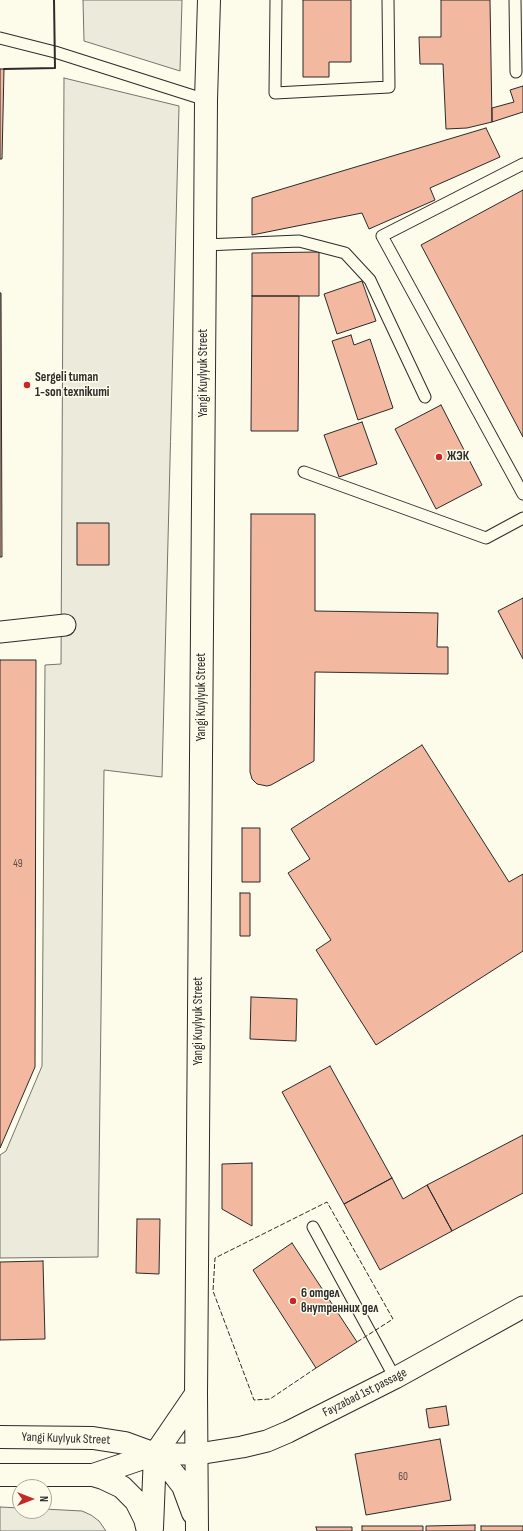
<!DOCTYPE html>
<meta charset="utf-8">
<style>
body{margin:0}
#map{position:relative;width:523px;height:1531px;overflow:hidden;background:#fdfbea;font-family:"Sofia Sans Condensed",sans-serif}
canvas{display:block}
.north{position:absolute;left:12px;top:1479px;width:40px;height:40px;box-sizing:border-box;background:#fdfbea;border:1px solid #a9a89e;border-radius:50%;rotate:90deg;font-size:11px;font-weight:700;line-height:16px;text-align:center;color:#2b2b2b}
.north::after{content:'';display:block;margin:auto;width:14px;height:18px;background:#c62828;clip-path:polygon(50% 0,100% 100%,50% 72%,0 100%)}
</style>
<div id="map">
<canvas width="523" height="1531"></canvas>
<div class="north">N</div>
</div>
<script>
const ctx = document.querySelector('canvas').getContext('2d');
ctx.lineJoin = 'round';
function fillPath(path, color) {
  ctx.fillStyle = color;
  ctx.fill(path, 'evenodd');
}
function toPath(rows) {
  const path = new Path2D();
  for (const r of rows) {
    path.moveTo(r[0], r[1]);
    for (let i = 2; i < r.length; i += 2) path.lineTo(r[i], r[i + 1]);
  }
  return path;
}
function strokePath(path, color, width, dash) {
  ctx.strokeStyle = color;
  ctx.lineWidth = width;
  ctx.lineCap = dash ? 'butt' : 'round';
  ctx.setLineDash(dash || []);
  ctx.stroke(path);
}
function label(font, color, halo, rows, align = 'center') {
  ctx.font = font + ' "Sofia Sans Condensed",sans-serif';
  ctx.lineWidth = 3;
  ctx.setLineDash([]);
  ctx.textBaseline = 'middle';
  ctx.strokeStyle = halo;
  ctx.fillStyle = color;
  for (const [text, x, y, turn = 0] of rows) {
    ctx.save();
    ctx.translate(x, y);
    ctx.rotate((+turn || 0) * Math.PI / 180);
    ctx.textAlign = isNaN(turn) ? turn : align;
    if (halo) ctx.strokeText(text, 0, 0);
    ctx.fillText(text, 0, 0);
    ctx.restore();
  }
}
const green = toPath([
 [83,0,182,0,180,71,84,41,83,0],
 [64,78,179,106,162,777,104,770,98,1257,0,1258,0,1155,6,1151,42,1066,45,665,61,664,64,78],
 [0,1507,20,1508,20,1511,44,1511,44,1509,82,1511,91,1515,99,1521,106,1531,0,1531,0,1507]
]);
const building = toPath([
 [303,0,351,0,351,62,329,62,329,77,303,77,303,0],
 [441,0,490,0,492,122,467,128,446,129,443,64,420,64,419,37,441,37,441,0],
 [0,69,4,69,2,159,0,159,0,69],
 [523,86,523,112,492,122,492,108,514,102,510,90,523,86],
 [486,128,500,157,430,188,435,200,369,229,362,213,252,235,252,198,486,128],
 [523,190,523,437,421,245,523,190],
 [319,252,319,296,252,296,252,253,319,252],
 [362,281,376,321,337,334,324,294,362,281],
 [0,293,1,293,2,557,0,557,0,293],
 [252,296,299,296,298,431,251,431,252,296],
 [351,335,354,345,370,339,393,408,358,420,332,341,351,335],
 [441,405,482,485,436,509,395,429,441,405],
 [362,422,377,464,339,477,324,435,362,422],
 [251,514,315,514,315,611,438,613,437,647,448,647,448,674,315,672,314,761,271,785,267,786,257,784,252,779,250,772,251,514],
 [77,523,109,523,109,565,77,565,77,523],
 [523,598,523,659,498,611,523,598],
 [0,660,36,660,35,1067,0,1148,0,660],
 [422,745,509,882,523,874,523,951,376,1045,316,950,331,940,288,873,310,859,291,829,422,745],
 [242,828,260,828,260,882,242,882,242,828],
 [240,893,250,893,250,936,240,936,240,893],
 [251,997,297,999,296,1041,250,1039,251,997],
 [330,1066,392,1178,344,1204,282,1092,330,1066],
 [523,1135,523,1193,452,1231,427,1185,523,1135],
 [252,1163,252,1226,222,1209,222,1164,252,1163],
 [392,1178,403,1199,427,1185,452,1231,380,1270,344,1204,392,1178],
 [137,1219,160,1219,159,1274,136,1273,137,1219],
 [292,1243,357,1342,316,1368,253,1270,292,1243],
 [43,1261,45,1339,0,1340,0,1262,43,1261],
 [446,1406,449,1425,429,1428,426,1409,446,1406],
 [440,1439,451,1500,366,1515,355,1454,440,1439],
 [475,1525,475,1531,426,1531,426,1526,475,1525],
 [362,1526,423,1526,423,1531,362,1531,362,1526],
 [481,1526,523,1526,523,1531,481,1531,481,1526],
 [316,1527,352,1527,352,1531,317,1531,316,1527]
]);
const lane = toPath([
 [276,0,275,93,389,87,388,0],
 [515,0,516,72],
 [0,38,55,52,206,100],
 [523,164,382,236,523,494],
 [205,245,299,241,345,253,370,280,425,397],
 [304,472,486,538,523,518],
 [313,1227,395,1378]
]);
const street = toPath([
 [0,632,65,625],
 [155,1454,198,1454,242,1447,267,1441,288,1432,395,1378,523,1307]
]);
const secondary = toPath([
 [0,1437,93,1438,125,1443,155,1454,170,1469,183,1486,193,1513],
 [0,1475,93,1475,103,1478,122,1487,136,1501,145,1519,148,1531],
 [93,1475,155,1454],
 [152,1528,155,1454,196,1394],
 [197,1531,196,1394,205,245,206,100,209,0]
]);
const fence = toPath([
 [316,1368,270,1399,254,1400,213,1291,215,1258,327,1202,393,1319,357,1342]
]);
const wall = toPath([
 [4,69,55,68,54,0]
]);
const markers = [
 [27,385,4,"#c62828"],
 [439,457,4,"#c62828"],
 [293,1301,4,"#c62828"]
];
const numberNames = [
 ["49",18,864],
 ["60",403,1477]
];
const streetNames = [
 ["Yangi Kuylyuk Street",204,373,-90],
 ["Yangi Kuylyuk Street",202,697,-90],
 ["Yangi Kuylyuk Street",199,1021,-90],
 ["Fayzabad 1st passage",365,1393,-27],
 ["Yangi Kuylyuk Street",66,1439,2]
];
const poiNames = [
 ["Sergeli tuman",35,378],
 ["1-son texnikumi",35,393],
 ["ЖЭК",447,457],
 ["6 отдел",301,1294],
 ["внутренних дел",301,1309]
];
fillPath(green, '#ecebdb');
strokePath(green, '#74746e', 1);
fillPath(building, '#f2b8a0');
strokePath(building, '#2b2b2b', 1);
strokePath(lane, '#2b2b2b', 13);
strokePath(street, '#2b2b2b', 23);
strokePath(secondary, '#2b2b2b', 24);
strokePath(lane, '#fdfbea', 11);
strokePath(street, '#fdfbea', 21);
strokePath(secondary, '#fdfbea', 22);
strokePath(fence, '#2b2b2b', 1, [5, 2]);
strokePath(wall, '#2b2b2b', 2);
for (const [x, y, r, color] of markers) {
  const dot = new Path2D();
  dot.arc(x, y, r, 0, 2 * Math.PI);
  ctx.fillStyle = color;
  ctx.fill(dot);
  strokePath(dot, '#fdfbea', 1.5);
}
label('11px', '#5d4e48', null, numberNames);
label('13px', '#2b2b2b', '#fdfbea', streetNames);
label('bold 13px', '#2b2b2b', '#fdfbea', poiNames, 'left');
</script>
